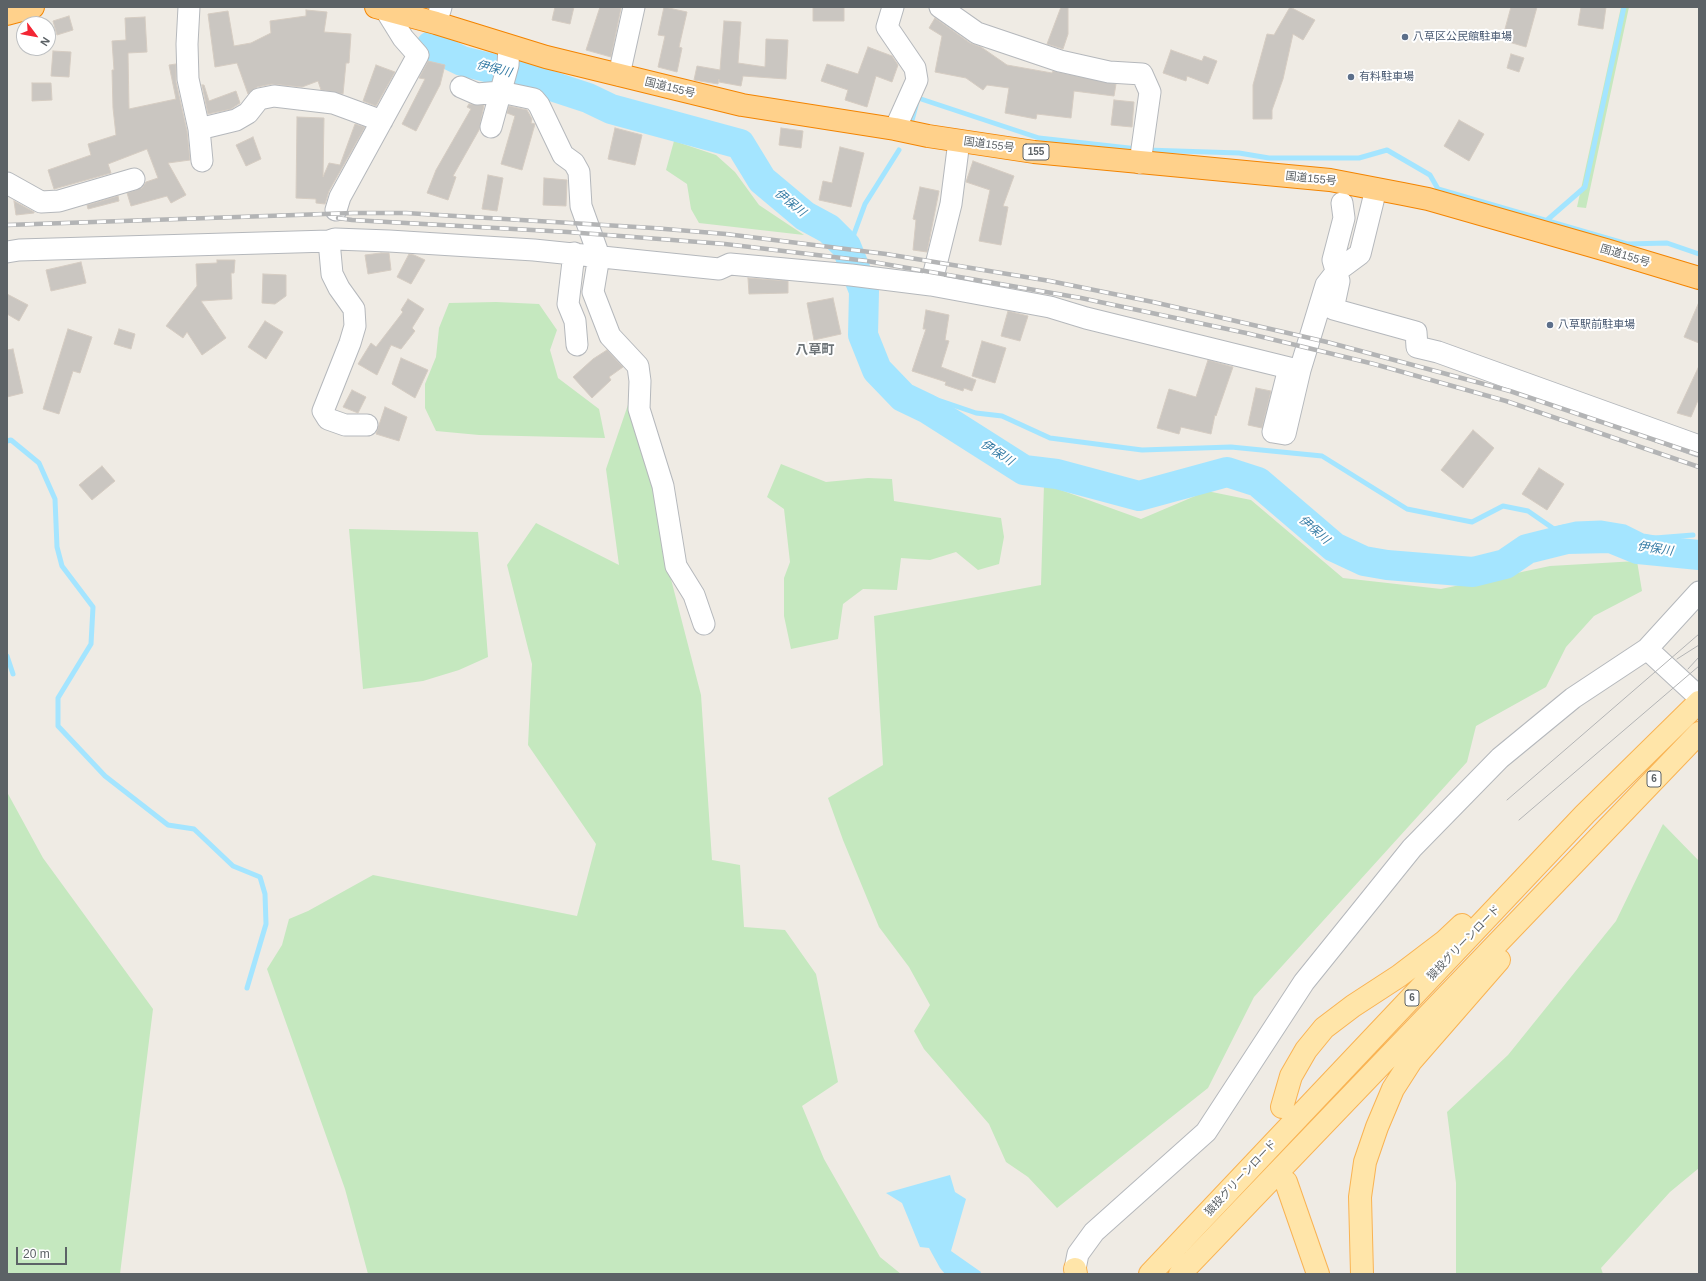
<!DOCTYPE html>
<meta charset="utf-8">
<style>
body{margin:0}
#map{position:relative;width:1706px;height:1281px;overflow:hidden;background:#efebe4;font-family:Arial,sans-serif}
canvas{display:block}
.frame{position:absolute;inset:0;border:8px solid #5c6266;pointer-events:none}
.north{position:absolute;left:16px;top:16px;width:40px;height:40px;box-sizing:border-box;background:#fff;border:1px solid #bec0c2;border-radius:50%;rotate:122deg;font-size:11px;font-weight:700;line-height:16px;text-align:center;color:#5c6266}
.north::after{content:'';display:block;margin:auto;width:14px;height:18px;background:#f32634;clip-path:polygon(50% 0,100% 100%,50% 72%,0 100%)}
.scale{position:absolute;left:16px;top:1247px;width:51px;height:18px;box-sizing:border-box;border:2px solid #5c6266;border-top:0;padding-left:5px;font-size:12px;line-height:14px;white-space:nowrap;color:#5c6266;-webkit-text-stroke:3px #fff;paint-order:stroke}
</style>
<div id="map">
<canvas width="1706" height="1281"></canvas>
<div class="frame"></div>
<div class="north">N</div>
<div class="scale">20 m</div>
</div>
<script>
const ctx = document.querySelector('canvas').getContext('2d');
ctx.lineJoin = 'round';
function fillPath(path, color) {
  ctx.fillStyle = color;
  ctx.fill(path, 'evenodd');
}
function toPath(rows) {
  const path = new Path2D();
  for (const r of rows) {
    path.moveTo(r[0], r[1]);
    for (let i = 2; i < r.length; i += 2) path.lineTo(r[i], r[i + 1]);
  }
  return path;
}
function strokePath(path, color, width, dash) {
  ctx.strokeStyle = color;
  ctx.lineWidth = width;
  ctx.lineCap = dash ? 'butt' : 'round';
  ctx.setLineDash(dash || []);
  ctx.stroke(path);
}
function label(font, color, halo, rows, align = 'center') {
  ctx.font = font + ' Arial,"Noto Sans JP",sans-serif';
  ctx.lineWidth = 4;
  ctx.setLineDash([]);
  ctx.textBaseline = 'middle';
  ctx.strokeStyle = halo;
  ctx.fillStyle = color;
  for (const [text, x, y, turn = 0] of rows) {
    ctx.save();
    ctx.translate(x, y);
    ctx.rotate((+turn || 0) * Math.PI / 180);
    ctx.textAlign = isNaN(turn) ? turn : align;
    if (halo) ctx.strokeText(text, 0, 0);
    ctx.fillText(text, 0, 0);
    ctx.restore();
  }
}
const green = toPath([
 [1621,7,1629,7,1586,208,1577,207],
 [674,141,716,155,735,172,759,205,804,235,699,223,691,209,687,184,666,170],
 [496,302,539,304,557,330,550,350,558,378,599,409,605,438,479,435,436,431,425,408,425,384,436,357,439,328,449,303],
 [631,396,659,503,665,556,701,695,712,860,740,865,744,927,785,930,816,974,838,1082,802,1106,824,1159,880,1257,901,1274,368,1274,345,1189,267,969,282,945,289,919,308,911,373,875,577,916,596,844,528,745,532,664,507,565,536,523,619,565,606,469],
 [781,464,826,482,868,478,892,479,894,501,1001,518,1004,537,999,564,978,570,956,552,930,560,901,558,897,590,863,589,843,604,838,639,791,649,784,616,784,578,790,562,784,509,767,497],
 [1044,484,1141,519,1207,491,1251,500,1343,578,1441,589,1550,566,1637,561,1642,591,1594,616,1566,647,1546,687,1476,726,1467,762,1254,997,1208,1088,1057,1208,986,1274,1057,1208,1028,1177,1006,1162,989,1124,924,1049,914,1031,930,1005,909,967,879,927,843,840,828,798,883,765,874,616,1041,585],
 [349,529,478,532,488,657,459,670,423,681,363,689],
 [7,792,43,858,153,1009,120,1274,7,1274],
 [1663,824,1699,861,1699,1168,1670,1192,1601,1268,1603,1274,1456,1274,1456,1183,1447,1112,1508,1055,1616,921]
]);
const water = toPath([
 [950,1175,955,1192,966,1199,951,1251,981,1272,980,1274,945,1274,940,1268,929,1248,920,1247,902,1203,886,1193]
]);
const stream = toPath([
 [911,124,918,98,1039,138,1138,149],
 [1146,150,1239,153,1269,158,1359,158,1387,150,1430,175,1438,189,1627,244,1667,243,1699,254],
 [1546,221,1585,187,1624,7],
 [846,246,854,234,865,204,899,150],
 [932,398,976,413,1002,416,1050,438,1142,450,1231,447,1322,456,1407,509,1472,522,1503,506,1528,511,1554,529,1576,524,1601,523,1625,527,1643,536,1655,538,1693,535],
 [7,441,11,440,39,463,55,499,57,547,62,566,93,607,91,644,58,698,58,726,105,776,168,825,194,829,233,866,260,877,265,894,266,924,247,988],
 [7,656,13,674]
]);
const river = toPath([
 [431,46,462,61,518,75,588,98,611,109,740,144,762,180,805,216,829,229,846,246,864,291,863,335,877,370,903,397,928,409,1024,470,1057,474,1139,496,1227,472,1258,482,1334,547,1364,561,1387,565,1473,572,1505,564,1527,549,1567,539,1611,538,1638,549,1699,555]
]);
const building = toPath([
 [555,7,574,7,570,24,552,20,555,7],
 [600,7,621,8,611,57,586,50,600,7],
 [664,7,687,12,679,47,682,48,677,72,658,67,665,36,658,35,664,7],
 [813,7,844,7,844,21,813,21,813,7],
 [1061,7,1068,7,1068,34,1063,49,1047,44,1061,7],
 [1290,7,1315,20,1303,40,1293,34,1283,79,1272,110,1272,119,1253,119,1253,85,1267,34,1274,35,1290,7],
 [1511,7,1537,7,1526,47,1502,40,1511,7],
 [1581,7,1606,7,1603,29,1578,25,1581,7],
 [306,10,327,12,324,32,351,34,349,63,346,63,343,94,321,90,318,81,302,87,272,84,257,87,248,94,237,63,215,67,208,14,228,11,234,46,251,43,271,33,270,21,306,16,306,10],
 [69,16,73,30,57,35,53,21,69,16],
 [145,17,147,52,128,53,129,109,176,99,169,65,176,64,176,82,187,131,190,160,168,163,186,195,171,203,167,196,131,206,127,193,142,188,146,182,158,178,147,149,108,164,111,173,54,189,48,170,91,155,88,144,116,135,113,108,112,70,114,70,112,41,126,40,125,18,145,17],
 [935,18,970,43,981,47,1007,65,1052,73,1053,71,1116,84,1114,96,1074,91,1071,118,1037,114,1036,119,1005,113,1009,88,987,85,983,90,966,78,935,72,942,36,929,28,935,18],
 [724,21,741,22,738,63,765,67,766,39,788,40,786,79,743,76,741,86,719,82,719,79,718,84,694,80,697,66,720,70,724,21],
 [868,47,892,56,898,65,892,82,876,76,867,107,845,100,848,90,821,81,827,64,858,74,868,47],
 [1171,50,1202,61,1204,56,1217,61,1208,84,1187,76,1186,81,1163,73,1171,50],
 [53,51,71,52,69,77,51,76,53,51],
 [1511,54,1524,58,1519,72,1507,68,1511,54],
 [428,61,445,65,440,85,416,131,402,124,425,79,419,78,428,61],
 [376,65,395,72,376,106,363,101,376,65],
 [32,83,51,83,52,100,32,101,32,83],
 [202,85,204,85,209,101,236,91,240,103,231,109,208,114,202,85],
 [1114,100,1134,102,1132,127,1111,125,1114,100],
 [469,104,484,105,479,130,453,176,456,177,448,200,427,193,436,170,471,109,467,107,469,104],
 [509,106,527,110,532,119,531,123,535,124,522,170,501,164,515,116,507,113,509,106],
 [297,117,324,118,323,177,329,163,340,165,355,124,365,127,329,191,325,204,316,203,316,199,296,198,297,117],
 [1459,120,1484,134,1469,161,1444,146,1459,120],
 [615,128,642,135,635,165,608,159,615,128],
 [781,128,803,131,801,148,779,145,781,128],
 [253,137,261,159,246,166,236,145,253,137],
 [840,147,864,153,851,207,819,200,823,181,832,183,840,147],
 [973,161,1014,176,1003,206,1008,207,1001,245,979,241,990,190,966,182,973,161],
 [488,175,503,178,497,211,482,209,488,175],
 [544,178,567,180,566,206,543,205,544,178],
 [920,187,939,191,927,252,913,250,916,220,913,219,920,187],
 [118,196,119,201,88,209,87,205,118,196],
 [14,201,34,212,34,213,16,215,14,201],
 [381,253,389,253,391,270,368,274,365,255,381,253],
 [409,254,414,255,425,260,411,284,397,277,409,254],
 [217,260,235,260,234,273,231,273,232,299,201,301,226,338,202,355,187,332,183,338,166,326,197,286,196,264,217,263,217,260],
 [81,262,86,283,51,291,46,270,81,262],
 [263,274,286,275,286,296,275,304,262,303,263,274],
 [748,278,788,281,788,293,749,294,748,278],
 [7,294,28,305,19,321,7,314,7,294],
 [833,298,841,334,814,340,807,303,833,298],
 [408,299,424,309,412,328,415,331,401,349,391,345,377,375,358,364,371,343,376,347,403,312,401,310,408,299],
 [1699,302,1699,343,1684,337,1699,302],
 [926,310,949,315,945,340,949,341,941,367,976,380,972,391,964,388,963,391,945,385,946,382,912,371,926,329,923,329,926,310],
 [1008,311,1028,316,1020,341,1001,336,1008,311],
 [265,321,283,332,266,359,248,347,265,321],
 [68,329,92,337,80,373,73,371,59,414,43,409,68,329],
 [119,329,135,334,131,349,114,344,119,329],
 [982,341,1006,348,995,383,972,376,982,341],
 [13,349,23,393,7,397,7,350,13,349],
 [607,350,623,367,609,377,611,380,592,398,573,377,593,359,607,350],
 [401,358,428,370,415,398,392,384,401,358],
 [1208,360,1233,367,1216,416,1215,415,1211,434,1181,427,1179,434,1157,428,1169,389,1196,397,1208,360],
 [1699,366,1699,398,1691,417,1677,413,1699,366],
 [1256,388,1271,391,1262,428,1248,425,1256,388],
 [352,390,366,397,358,413,343,407,352,390],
 [385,407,407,417,399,441,376,434,385,407],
 [1473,430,1494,448,1463,488,1441,470,1473,430],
 [102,466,115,481,92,500,79,485,102,466],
 [1539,468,1564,484,1547,510,1522,494,1539,468]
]);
const minor = toPath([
 [189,7,187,44,188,79,199,129,202,161],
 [893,7,887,27,915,68,917,80,895,129],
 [940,7,977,33,1060,61,1109,72,1142,74,1150,92,1140,163],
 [436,23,441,7],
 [619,75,634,7],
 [461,87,477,94,501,92,534,99,539,105,563,155,574,163,579,172,581,206,599,256,593,292,610,336,638,366,640,381,639,409,663,486,676,566,694,595,704,624],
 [491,127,508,65,509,46],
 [199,129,236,120,248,113,259,99,274,96,333,103,382,121],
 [7,183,41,202,59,201,134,179],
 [1342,203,1344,218,1333,260,1339,281,1333,309,1416,332,1417,347,1438,352,1699,446],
 [336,210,340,197,418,55,403,38,385,9],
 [329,241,332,274,339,288,354,309,355,326,350,343,323,411,328,419,345,425,367,425],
 [7,252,19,250,329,241,335,239,389,241,534,250,719,269,730,264,851,275,931,285,1050,307,1086,318,1289,368,1273,432,1285,434,1300,370,1326,285,1337,271,1360,254,1376,189],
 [574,253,568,304,575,321,577,345],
 [931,285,951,204,959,141],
 [1647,649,1699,697],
 [1075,1269,1078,1254,1094,1232,1206,1132,1304,982,1412,848,1500,758,1573,698,1647,649,1699,592]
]);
const major = toPath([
 [1282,1107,1291,1076,1306,1050,1324,1028,1353,1006,1399,976,1445,941,1462,925],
 [1286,1182,1318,1274],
 [1075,1269,1076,1274],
 [1150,1274,1585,814,1699,702],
 [1180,1274,1699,733],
 [1362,1274,1360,1197,1365,1162,1377,1127,1393,1089,1411,1061,1499,960]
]);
const highway = toPath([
 [376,7,436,23,546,57,742,105,895,129,928,136,1034,152,1330,180,1403,194,1428,199,1606,250,1699,278],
 [7,14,33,7]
]);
const tram = toPath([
 [1677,659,1699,645],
 [1688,669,1699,657],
 [1507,800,1699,634],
 [1519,820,1699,666]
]);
const rail = toPath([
 [338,218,352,220,568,232,725,244,867,261,1081,298,1246,333,1374,364,1506,401,1699,467],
 [7,225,353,213,406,213,653,228,726,234,886,254,1050,281,1153,302,1327,342,1510,391,1699,455]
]);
const markers = [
 [1405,37,4,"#5c6f8a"],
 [1351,77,4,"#5c6f8a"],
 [1550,325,4,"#5c6f8a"]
];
const shields = [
 [1036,152,26],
 [1654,779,14],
 [1412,998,14]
];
const shieldNames = [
 ["155",1036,152],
 ["6",1654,779],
 ["6",1412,998]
];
const serviceNames = [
 ["八草区公民館駐車場",1413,37],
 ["有料駐車場",1359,77],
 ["八草駅前駐車場",1558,325]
];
const streetNames = [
 ["国道155号",670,88,14],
 ["国道155号",989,145,8],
 ["国道155号",1311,179,6],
 ["国道155号",1625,256,17],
 ["猿投グリーンロード",1464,943,-46],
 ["猿投グリーンロード",1241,1178,-47]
];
const waterNames = [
 ["伊保川",494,69,14],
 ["伊保川",790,203,39],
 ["伊保川",997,453,33],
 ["伊保川",1314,530,41],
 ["伊保川",1655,549,8]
];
const quarterNames = [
 ["八草町",815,350]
];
fillPath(green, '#c5e8bf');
fillPath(water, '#a4e5ff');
strokePath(stream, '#a4e5ff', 5);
strokePath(river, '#a4e5ff', 30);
fillPath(building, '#cac6c1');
strokePath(building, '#d5ccc2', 1);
strokePath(minor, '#b5b8bc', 23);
strokePath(major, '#f9b353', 24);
strokePath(highway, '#f38400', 24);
strokePath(minor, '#fff', 21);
strokePath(major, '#ffe5a9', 22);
strokePath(highway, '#ffd18b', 22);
strokePath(tram, '#b3b4b5', 1);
strokePath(rail, '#b3b4b5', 4.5);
strokePath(rail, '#fff', 3, [9]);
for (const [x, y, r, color] of markers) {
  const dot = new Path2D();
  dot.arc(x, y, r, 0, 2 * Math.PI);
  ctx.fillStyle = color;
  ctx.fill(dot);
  strokePath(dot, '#fff', 1.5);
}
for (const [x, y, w] of shields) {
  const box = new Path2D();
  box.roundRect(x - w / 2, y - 8, w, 16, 3);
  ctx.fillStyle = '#fff';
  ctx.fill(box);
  strokePath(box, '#5c6266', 1);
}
label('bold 10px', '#5c6266', null, shieldNames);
label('11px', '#4e5e75', '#fff', serviceNames, 'left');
label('11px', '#5c6266', '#fff', streetNames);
label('italic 12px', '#367ca5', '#fff', waterNames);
label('bold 13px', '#6d7478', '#fff', quarterNames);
</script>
